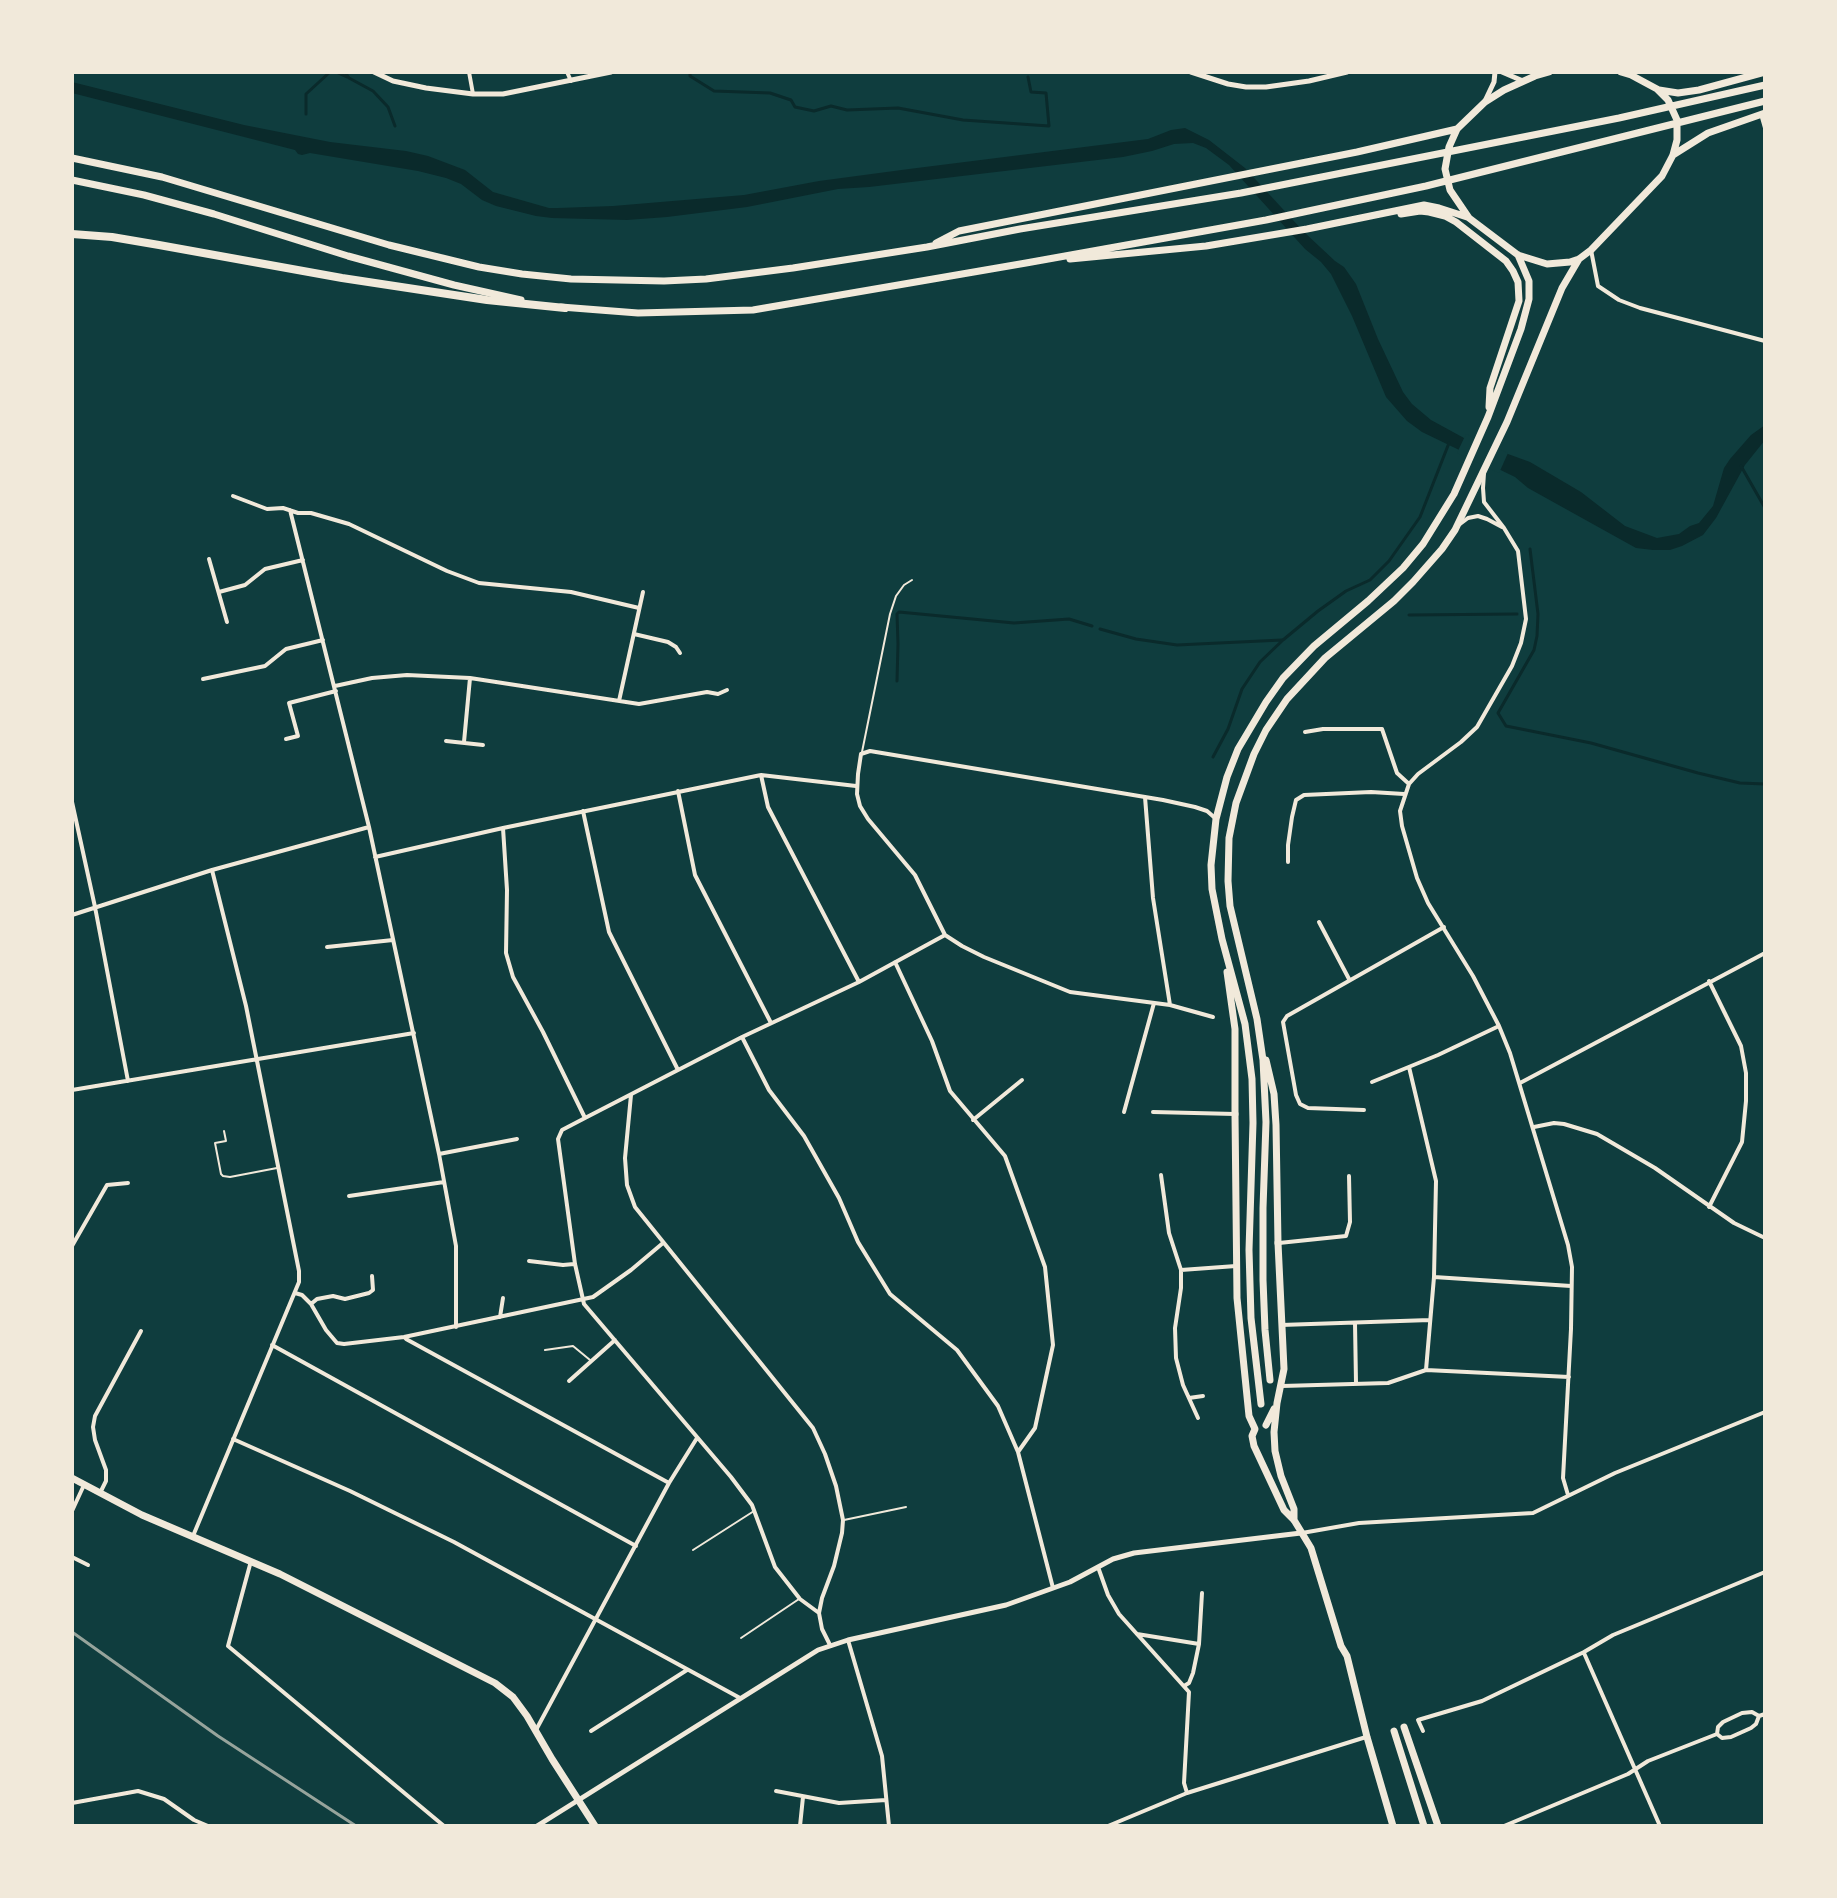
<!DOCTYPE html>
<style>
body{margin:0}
#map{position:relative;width:1837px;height:1898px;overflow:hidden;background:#0f3d3e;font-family:"Fira Sans",sans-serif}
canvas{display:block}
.frame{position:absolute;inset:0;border:74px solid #f1e9da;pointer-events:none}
</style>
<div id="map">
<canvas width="1837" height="1898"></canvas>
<div class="frame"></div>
</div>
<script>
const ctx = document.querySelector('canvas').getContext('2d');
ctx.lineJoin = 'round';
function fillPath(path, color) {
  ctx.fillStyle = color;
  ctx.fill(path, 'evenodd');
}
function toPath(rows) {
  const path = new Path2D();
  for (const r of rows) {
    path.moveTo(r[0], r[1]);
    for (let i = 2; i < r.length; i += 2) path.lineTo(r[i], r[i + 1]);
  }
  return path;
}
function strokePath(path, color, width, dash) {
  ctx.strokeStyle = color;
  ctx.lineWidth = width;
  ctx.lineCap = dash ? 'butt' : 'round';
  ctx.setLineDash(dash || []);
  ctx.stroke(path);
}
const water = toPath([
 [72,82,244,125,330,142,406,151,428,156,465,170,493,192,549,208,558,208,613,206,744,195,819,181,909,169,1148,139,1171,130,1185,128,1209,140,1245,168,1304,232,1335,261,1344,267,1356,284,1378,339,1403,392,1412,404,1431,420,1464,438,1530,462,1581,492,1625,526,1657,538,1679,534,1690,526,1699,523,1713,506,1724,468,1730,459,1751,435,1765,425,1765,440,1745,465,1716,518,1703,535,1682,546,1670,550,1653,550,1636,548,1528,488,1515,477,1422,432,1407,421,1386,397,1352,316,1331,274,1321,262,1305,249,1229,165,1206,148,1193,143,1174,144,1152,151,1123,157,869,187,838,189,747,207,667,217,627,220,552,218,536,216,496,206,482,200,461,184,446,178,418,171,310,153,302,155,298,154,295,150,72,93]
]);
const pier = toPath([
 [1466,434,1508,453,1499,473,1457,453]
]);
const stream = toPath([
 [336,72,347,77],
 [345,72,349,78,373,91,388,107,395,126],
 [690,72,690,76,714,91,770,93,791,100,795,107,814,111,831,106,847,110,898,108,963,120,1049,126,1046,93,1031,92,1028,77],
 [306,114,306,94,330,72],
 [1741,466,1765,508],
 [1530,549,1538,614,1537,636,1534,650,1498,713,1506,726,1591,743,1698,773,1740,783,1765,784],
 [1409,615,1517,614],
 [1100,629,1136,639,1177,645,1282,640],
 [897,681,898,644,897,614,899,612,1014,623,1069,619,1092,626],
 [1213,757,1228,729,1242,689,1260,662,1283,640,1318,611,1346,591,1370,580,1389,561,1420,517,1449,443]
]);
const service = toPath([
 [1717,72,1718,72],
 [862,752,890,614,896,596,904,585,912,580],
 [224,1131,226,1141,215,1143,221,1174,223,1176,230,1177,277,1168],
 [545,1350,573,1346,590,1360],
 [844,1520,906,1507],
 [693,1550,754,1511],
 [741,1638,799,1599]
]);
const minor = toPath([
 [469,72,473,94],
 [567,72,571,81],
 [1761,114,1765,128],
 [1591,250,1598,286,1619,300,1640,308,1765,341],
 [1484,473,1483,488,1484,502,1504,528,1518,551,1526,619,1521,643,1512,666,1477,727,1461,742,1418,774,1409,784,1400,811,1402,826,1417,878,1428,903,1473,976,1499,1026,1510,1053,1568,1245,1572,1267,1571,1329,1563,1478,1568,1495],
 [233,496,267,509,283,508,298,513,311,513,349,524,447,571,479,583,571,592,639,608],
 [290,510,369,827,439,1154,456,1246,456,1327],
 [1460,524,1468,518,1478,516,1487,519,1502,527],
 [209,559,227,622],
 [219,592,245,585,265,569,303,560],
 [634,634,668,642,676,647,680,653],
 [203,679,265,666,286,649,323,640],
 [335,686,372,678,407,675,470,678,639,704,707,692,718,694,727,690],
 [619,701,643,592],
 [1305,732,1323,729,1382,729,1397,773,1409,784],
 [286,739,298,736,289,703,336,691],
 [446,741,483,745],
 [464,742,470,678],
 [761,775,768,807,859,982],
 [678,791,695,875,771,1023],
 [1145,797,1153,898,1170,1005],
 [72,802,95,907,128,1081],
 [583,811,609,932,678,1070],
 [503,828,507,890,506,953,513,977,543,1032,585,1118],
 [375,857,503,828,761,775,856,786],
 [1288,862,1288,845,1292,817,1296,800,1304,795,1371,792,1404,794],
 [72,915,212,870,369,827],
 [1319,922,1349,979],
 [327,947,393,940],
 [895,962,932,1041,950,1091,1005,1156,1045,1267,1053,1345,1035,1428,1018,1452],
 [1213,1017,1170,1005,1070,992,984,957,962,946,945,935,915,875,868,819,860,806,857,794,858,774,861,754,870,751,1163,800,1195,807,1207,811,1215,818],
 [742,1037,769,1090,804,1136,839,1198,858,1242,890,1294,957,1350,998,1406,1018,1452,1053,1588],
 [1409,1067,1436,1181,1434,1277,1426,1370],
 [1372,1082,1438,1055,1499,1026],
 [1520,1083,1765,953],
 [72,1090,414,1033],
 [631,1095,625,1158,627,1185,635,1207,813,1428,825,1454,836,1486,843,1520,842,1533,834,1566,822,1598,819,1613,822,1629,830,1645],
 [1364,1110,1308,1108,1300,1104,1296,1095,1283,1022,1287,1016,1444,927],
 [1124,1112,1154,1003],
 [1153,1112,1235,1114],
 [973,1120,1022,1080],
 [1534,1127,1554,1123,1564,1124,1597,1134,1655,1168,1734,1223,1765,1238],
 [439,1154,517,1139],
 [1161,1175,1169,1233,1181,1270,1181,1288,1175,1328,1176,1358,1183,1385,1198,1418],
 [349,1196,444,1182],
 [1709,1207,1742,1142,1746,1101,1746,1073,1741,1046,1709,981],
 [1279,1243,1346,1236,1350,1222,1349,1176],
 [72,1246,107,1185,128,1183],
 [529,1261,563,1265,574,1264],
 [1181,1270,1236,1266],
 [1434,1277,1571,1286],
 [295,1293,302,1295,311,1304,326,1330,337,1343,344,1344,404,1337,593,1297,631,1270,663,1243],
 [311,1304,317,1299,333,1296,345,1299,369,1293,373,1290,372,1276],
 [500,1317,503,1298],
 [1355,1323,1356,1383],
 [1281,1325,1430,1320],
 [406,1339,669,1483],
 [272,1345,636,1546],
 [569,1381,615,1340],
 [1282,1386,1388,1383,1426,1370,1569,1377],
 [1189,1398,1203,1396],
 [233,1439,350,1491,454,1542,740,1698],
 [100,1493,106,1481,106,1470,95,1440,93,1427,95,1416,141,1331],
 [72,1511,84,1485],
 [1302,1533,1359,1523,1533,1513,1615,1473,1765,1412],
 [193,1536,299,1282,299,1271,246,1006,212,870],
 [72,1557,88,1565],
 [251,1561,228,1646,444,1826],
 [1098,1567,1108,1595,1119,1614,1189,1692,1184,1783,1187,1793],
 [819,1613,800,1599,775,1567,752,1505,731,1477,584,1304,575,1264,558,1139,562,1130,585,1118,742,1037,859,982,945,935],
 [1137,1634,1199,1644,1193,1673,1189,1683,1184,1686],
 [848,1640,882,1756,889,1826],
 [1199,1644,1202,1593],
 [1584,1653,1660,1826],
 [536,1730,669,1483,697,1438],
 [591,1731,687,1670],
 [1423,1731,1418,1720,1482,1701,1584,1652,1613,1635,1765,1572],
 [1717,1734,1718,1727,1723,1722,1742,1713,1752,1712,1759,1716],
 [776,1791,839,1803,886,1800],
 [72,1803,138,1791,164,1799,194,1820,208,1826],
 [800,1826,803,1797],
 [1108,1826,1187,1793,1366,1737],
 [1504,1826,1628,1774,1648,1761,1717,1734,1722,1738,1731,1737,1751,1728,1756,1724,1759,1716,1765,1714]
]);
const tertiary = toPath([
 [374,72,393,81,426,88,473,94,503,94,611,72],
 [1191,72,1228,84,1246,87,1266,87,1309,81,1347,72],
 [1502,72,1523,81],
 [1485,101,1494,82,1495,72],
 [537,1826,818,1650,848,1640,1006,1605,1070,1582,1113,1559,1134,1553,1301,1533]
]);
const primary = toPath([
 [1235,1114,1237,1298,1249,1416,1255,1429,1252,1436,1254,1446,1284,1510,1294,1520,1311,1548,1341,1646,1347,1656,1367,1737,1393,1826],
 [1278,1243,1284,1369,1277,1403,1274,1432,1275,1451,1281,1476,1294,1509,1294,1520],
 [1266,1425,1274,1409],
 [72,1478,142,1515,280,1574,495,1683,513,1697,527,1716,552,1759,595,1826]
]);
const trunk = toPath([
 [1549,72,1535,76,1504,90,1485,102,1457,129,1449,147,1445,169,1450,190,1469,218,1518,255,1547,264,1570,262,1579,259,1591,250,1662,176,1673,155,1677,140,1677,120,1668,100,1657,89,1631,75,1621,72],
 [1659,90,1678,93,1699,90,1765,72],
 [1673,155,1708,133,1765,113],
 [72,158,162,177,389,245,479,267,522,274,571,279,664,281,706,279,793,268,927,247,1020,229,1241,193,1619,118,1765,85],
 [72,180,144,195,214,214,348,256,454,285,521,300],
 [1401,214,1420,211,1429,212,1445,216,1456,222,1506,261,1513,271,1518,282,1519,301,1490,388,1489,407],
 [936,243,959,231,1357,152,1457,129],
 [1070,259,1206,246,1307,229,1424,205,1439,208,1467,217],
 [561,307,638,313,753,310,1026,263,1266,220,1426,186,1765,101],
 [1227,972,1235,1029,1235,1114],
 [1266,1060,1274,1094,1276,1125,1278,1243],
 [1270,1380,1265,1330,1263,1280,1263,1208,1266,1122,1263,1060,1257,1019,1230,906,1228,881,1229,838,1236,803,1254,754,1266,730,1287,699,1325,658,1394,601,1413,582,1442,549,1455,530,1507,422,1562,288,1579,259],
 [1261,1404,1251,1318,1249,1250,1253,1123,1252,1079,1245,1024,1222,939,1212,889,1211,865,1216,819,1227,777,1238,749,1266,702,1283,678,1314,646,1368,601,1403,568,1423,544,1454,494,1488,417,1521,329,1529,299,1529,281,1518,255],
 [1404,1727,1438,1826],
 [1394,1731,1424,1826]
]);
const motorway = toPath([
 [72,234,112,237,159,245,342,278,487,300,565,308]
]);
const rail = toPath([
 [72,1632,218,1736,356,1826]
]);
fillPath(water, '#0a2a2b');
fillPath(pier, '#0f3d3e');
strokePath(stream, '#0a2a2b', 3);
strokePath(service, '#f1e9da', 2);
strokePath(minor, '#f1e9da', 4);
strokePath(tertiary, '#f1e9da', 5);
strokePath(primary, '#f1e9da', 7);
strokePath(trunk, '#f1e9da', 7);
strokePath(motorway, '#f1e9da', 8);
strokePath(rail, '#97a49c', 3);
</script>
